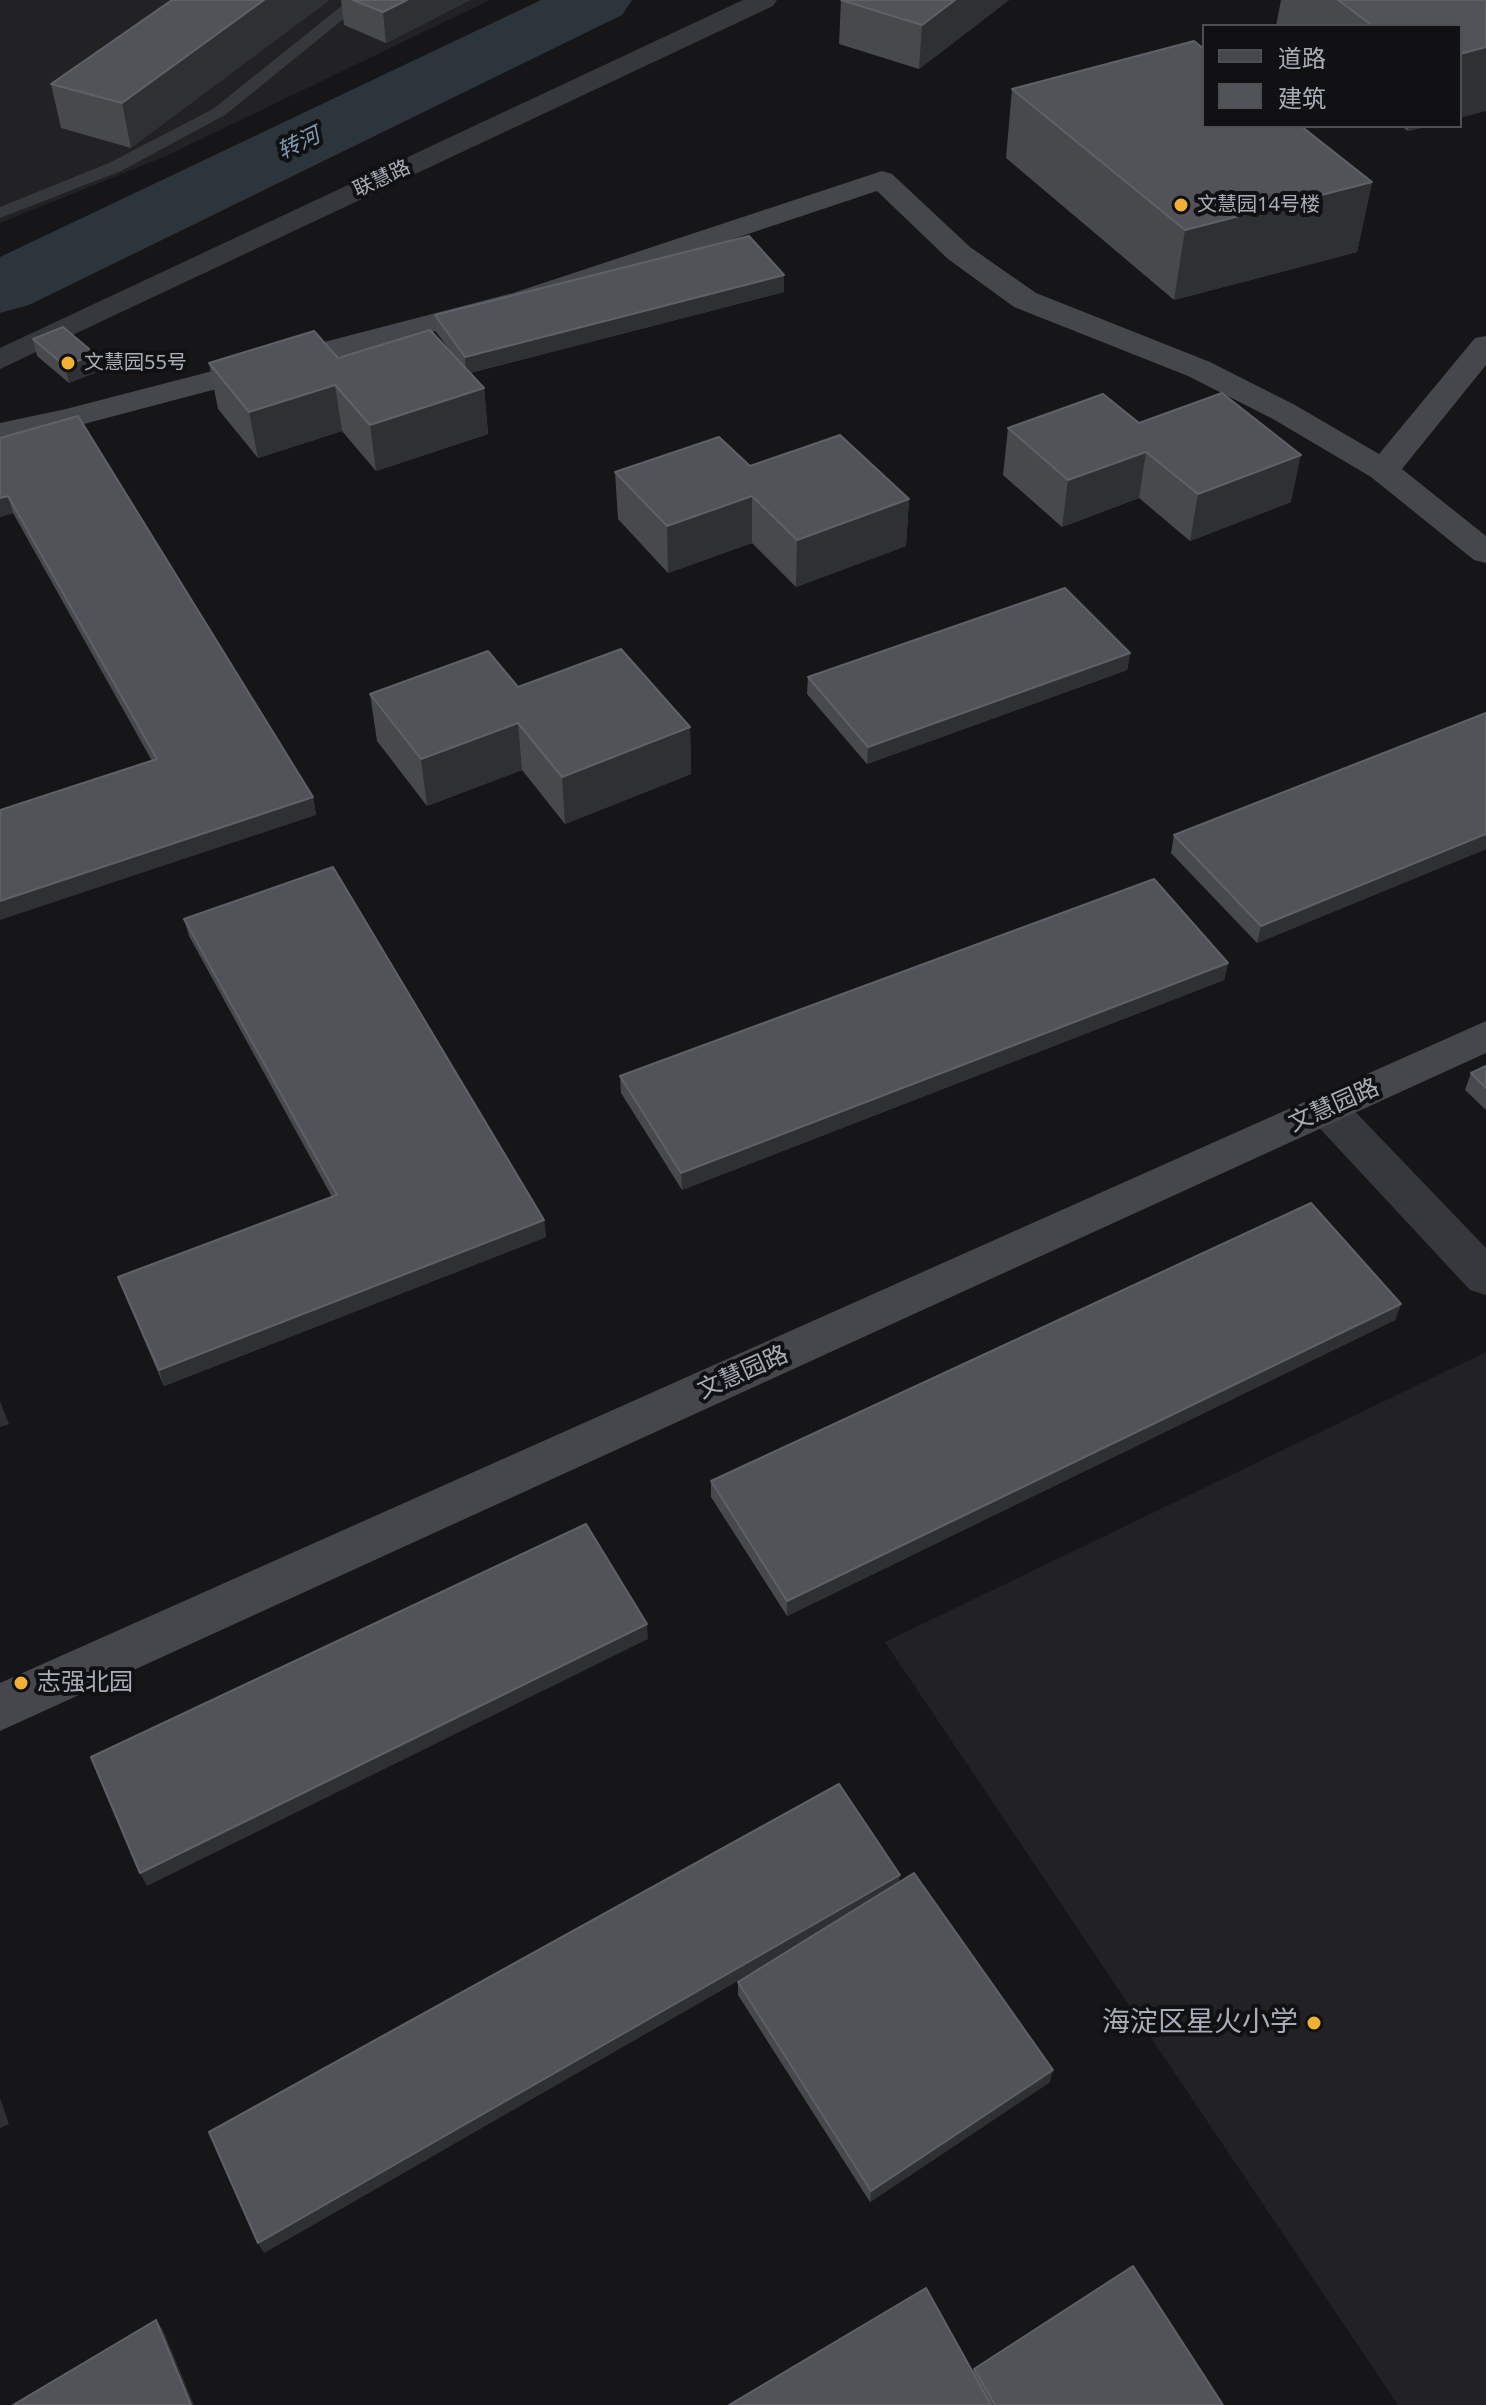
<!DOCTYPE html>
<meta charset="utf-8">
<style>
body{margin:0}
#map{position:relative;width:1486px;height:2405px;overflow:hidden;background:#161618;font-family:"Noto Sans","Noto Sans SC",sans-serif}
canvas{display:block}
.legend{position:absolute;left:1202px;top:24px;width:260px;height:104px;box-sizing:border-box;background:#111113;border:2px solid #4d4f55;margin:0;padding:10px 14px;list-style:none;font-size:24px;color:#a8adb8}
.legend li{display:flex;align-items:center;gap:16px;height:40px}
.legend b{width:40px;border:2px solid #4d4f55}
</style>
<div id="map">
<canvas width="1486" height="2405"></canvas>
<ul class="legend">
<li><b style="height:10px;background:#45474d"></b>道路</li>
<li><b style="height:22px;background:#525359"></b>建筑</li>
</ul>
</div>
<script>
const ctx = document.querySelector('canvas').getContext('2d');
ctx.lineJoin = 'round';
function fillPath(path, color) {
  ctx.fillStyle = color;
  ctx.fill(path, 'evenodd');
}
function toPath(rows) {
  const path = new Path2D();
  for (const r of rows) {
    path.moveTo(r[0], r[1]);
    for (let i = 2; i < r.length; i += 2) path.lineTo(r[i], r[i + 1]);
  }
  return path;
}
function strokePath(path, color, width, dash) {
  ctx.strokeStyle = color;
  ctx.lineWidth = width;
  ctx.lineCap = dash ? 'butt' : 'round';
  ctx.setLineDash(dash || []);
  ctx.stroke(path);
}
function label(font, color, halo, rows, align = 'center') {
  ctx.font = font + ' "Noto Sans","Noto Sans SC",sans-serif';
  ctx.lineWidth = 8;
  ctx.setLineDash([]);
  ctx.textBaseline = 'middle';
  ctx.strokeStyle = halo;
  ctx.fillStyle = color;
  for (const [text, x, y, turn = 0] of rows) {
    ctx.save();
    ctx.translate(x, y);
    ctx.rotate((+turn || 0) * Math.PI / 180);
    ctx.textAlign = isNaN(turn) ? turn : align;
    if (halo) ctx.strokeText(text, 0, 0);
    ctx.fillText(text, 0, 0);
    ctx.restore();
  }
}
const built = toPath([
 [0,0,490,0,166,156,0,223],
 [1486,1352,1486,2405,1398,2405,885,1642]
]);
const river = toPath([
 [541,0,632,0,622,15,29,305,0,313,0,257,541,0]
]);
const lane = toPath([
 [349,0,367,0,225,115,121,171,0,218,0,207,109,163,213,109,349,0]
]);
const street = toPath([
 [743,0,777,0,773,6,0,369,0,348,743,0],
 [1327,1093,1342,1098,1486,1248,1486,1295,1470,1290,1312,1120,1306,1109,1312,1098,1327,1093]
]);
const secondary = toPath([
 [882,171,892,174,970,247,1036,293,1210,362,1295,405,1379,454,1475,338,1486,336,1486,365,1402,469,1486,536,1486,563,1474,560,1371,477,1273,419,1188,376,1014,307,948,259,877,191,535,305,80,425,0,443,0,423,66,409,513,293,882,171],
 [1486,1021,1486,1053,0,1731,0,1683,1486,1021]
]);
const wall = toPath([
 [172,0,131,148,61,128,51,84],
 [341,0,470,0,386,43,344,25],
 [841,0,1009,0,919,69,839,44],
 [1281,0,1486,0,1460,26,1276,26],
 [1012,89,1372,182,1357,252,1174,300,1006,158],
 [1401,126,1429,126,1408,131],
 [784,292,470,373,484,388,488,434,376,471,342,431,258,458,218,409,209,363,452,353,436,332,435,315],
 [33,339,95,354,99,371,69,383,37,356],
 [1139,423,1291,502,1190,541,1139,498,1062,527,1003,475,1008,428],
 [0,438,313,797,316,815,152,761,13,513,0,517],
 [750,466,909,499,906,546,796,587,752,543,668,573,618,519,615,472],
 [1130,653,1127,670,867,764,807,694,808,677],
 [518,687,690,727,691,774,565,824,522,770,427,806,377,741,370,694],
 [1486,713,1486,849,1257,943,1171,853,1174,835],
 [184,919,544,1220,546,1237,164,1386,124,1293,118,1277,332,1197,189,936],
 [1228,963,1224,980,682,1190,621,1093,620,1076],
 [1486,1066,1486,1110,1465,1090,1471,1073],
 [1401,1304,1395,1320,787,1616,711,1497,711,1481],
 [899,1882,1050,2082,870,2202,738,1995,738,1982,773,1960,264,2253],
 [974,2369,1223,2405,729,2405,973,2373]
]);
const shadedWall = toPath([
 [264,0,330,0,131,148,122,103],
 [407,0,470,0,386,43,383,12],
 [955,0,1009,0,919,69,922,25],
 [1486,47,1486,111,1460,118,1460,54],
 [1409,126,1429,126,1408,131],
 [1372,182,1357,252,1174,300,1185,230],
 [784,275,784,292,466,374,465,357],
 [95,354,99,371,69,383,65,366],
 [335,385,342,431,258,458,249,412],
 [484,388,488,434,376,471,370,425],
 [1146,452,1139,498,1062,527,1068,480],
 [1301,455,1291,502,1190,541,1198,494],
 [8,496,13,513,0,517,0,498],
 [752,496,752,543,668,573,667,526],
 [909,499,906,546,796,587,797,540],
 [1130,653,1127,670,867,764,868,747],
 [518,723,522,770,427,806,421,759],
 [690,727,691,774,565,824,562,777],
 [313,797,316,815,0,920,0,901],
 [1486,834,1486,849,1257,943,1261,926],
 [1228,963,1224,980,682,1190,681,1173],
 [544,1220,546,1237,164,1386,159,1370],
 [1401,1304,1395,1320,787,1616,787,1601],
 [0,1401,9,1424,0,1427],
 [647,1624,648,1639,147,1886,140,1873],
 [900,1875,898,1889,264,2253,258,2243],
 [1053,2070,1050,2082,870,2202,871,2191],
 [0,2098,9,2124,0,2128],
 [156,2320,163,2330,194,2405,191,2405]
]);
const building = toPath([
 [172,0,264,0,122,103,51,84,172,0],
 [353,0,407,0,383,12,353,0],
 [841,0,955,0,922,25,841,0],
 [1338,0,1486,0,1486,47,1460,54,1460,26,1373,26,1338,0],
 [1194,41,1204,49,1204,126,1301,126,1372,182,1185,230,1012,89,1194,41],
 [749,236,784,275,465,357,435,315,749,236],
 [63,327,95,354,65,366,33,339,63,327],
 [430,330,484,388,370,425,335,385,249,412,209,363,314,331,338,358,430,330],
 [1222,393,1301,455,1198,494,1146,452,1068,480,1008,428,1103,394,1139,423,1222,393],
 [78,416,313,797,0,901,0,810,157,759,8,496,0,498,0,438,78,416],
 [840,435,909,499,797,540,752,496,667,526,615,472,719,437,750,466,840,435],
 [1065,588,1130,653,868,747,808,677,1065,588],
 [621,649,690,727,562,777,518,723,421,759,370,694,488,651,518,687,621,649],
 [1486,713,1486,834,1261,926,1174,835,1486,713],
 [333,867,544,1220,159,1370,118,1277,337,1195,184,919,333,867],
 [1154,879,1228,963,681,1173,620,1076,1154,879],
 [1486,1066,1486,1088,1471,1073,1486,1066],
 [1311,1203,1401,1304,787,1601,711,1481,1311,1203],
 [586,1524,647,1624,140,1873,91,1757,586,1524],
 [839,1784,900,1875,258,2243,209,2132,839,1784],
 [914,1873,1053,2070,871,2191,738,1982,914,1873],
 [1133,2266,1223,2405,995,2405,974,2369,1133,2266],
 [926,2288,991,2405,729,2405,926,2288],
 [156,2320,191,2405,13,2405,156,2320]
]);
const markers = [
 [1181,205,8,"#f2b134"],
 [68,363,8,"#f2b134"],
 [21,1683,8,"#f2b134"],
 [1314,2023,8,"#f2b134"]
];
const farStreetnames = [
 ["联慧路",382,179,-25]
];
const farPoinames = [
 ["文慧园14号楼",1197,205],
 ["文慧园55号",84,363]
];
const farWaternames = [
 ["转河",299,144,-26]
];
const streetNames = [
 ["文慧园路",1334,1106,-24],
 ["文慧园路",743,1373,-24]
];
const poiNames = [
 ["志强北园",37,1683]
];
const nearPoinames = [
 ["海淀区星火小学",1298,2023]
];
fillPath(built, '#222225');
fillPath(river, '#2c353c');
fillPath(lane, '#37383d');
fillPath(street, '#37383d');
fillPath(secondary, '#45474d');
fillPath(wall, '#47494d');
fillPath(shadedWall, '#2f3033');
fillPath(building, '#525359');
strokePath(building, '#5f6168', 2);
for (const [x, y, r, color] of markers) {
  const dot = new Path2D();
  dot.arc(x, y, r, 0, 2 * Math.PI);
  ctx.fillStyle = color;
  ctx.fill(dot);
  strokePath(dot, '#111113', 3);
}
label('20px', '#a8adb8', '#111113', farStreetnames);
label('20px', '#a8adb8', '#111113', farPoinames, 'left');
label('italic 22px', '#7f9bb3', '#111113', farWaternames);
label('24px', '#a8adb8', '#111113', streetNames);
label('24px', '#a8adb8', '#111113', poiNames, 'left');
label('28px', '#a8adb8', '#111113', nearPoinames, 'right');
</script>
